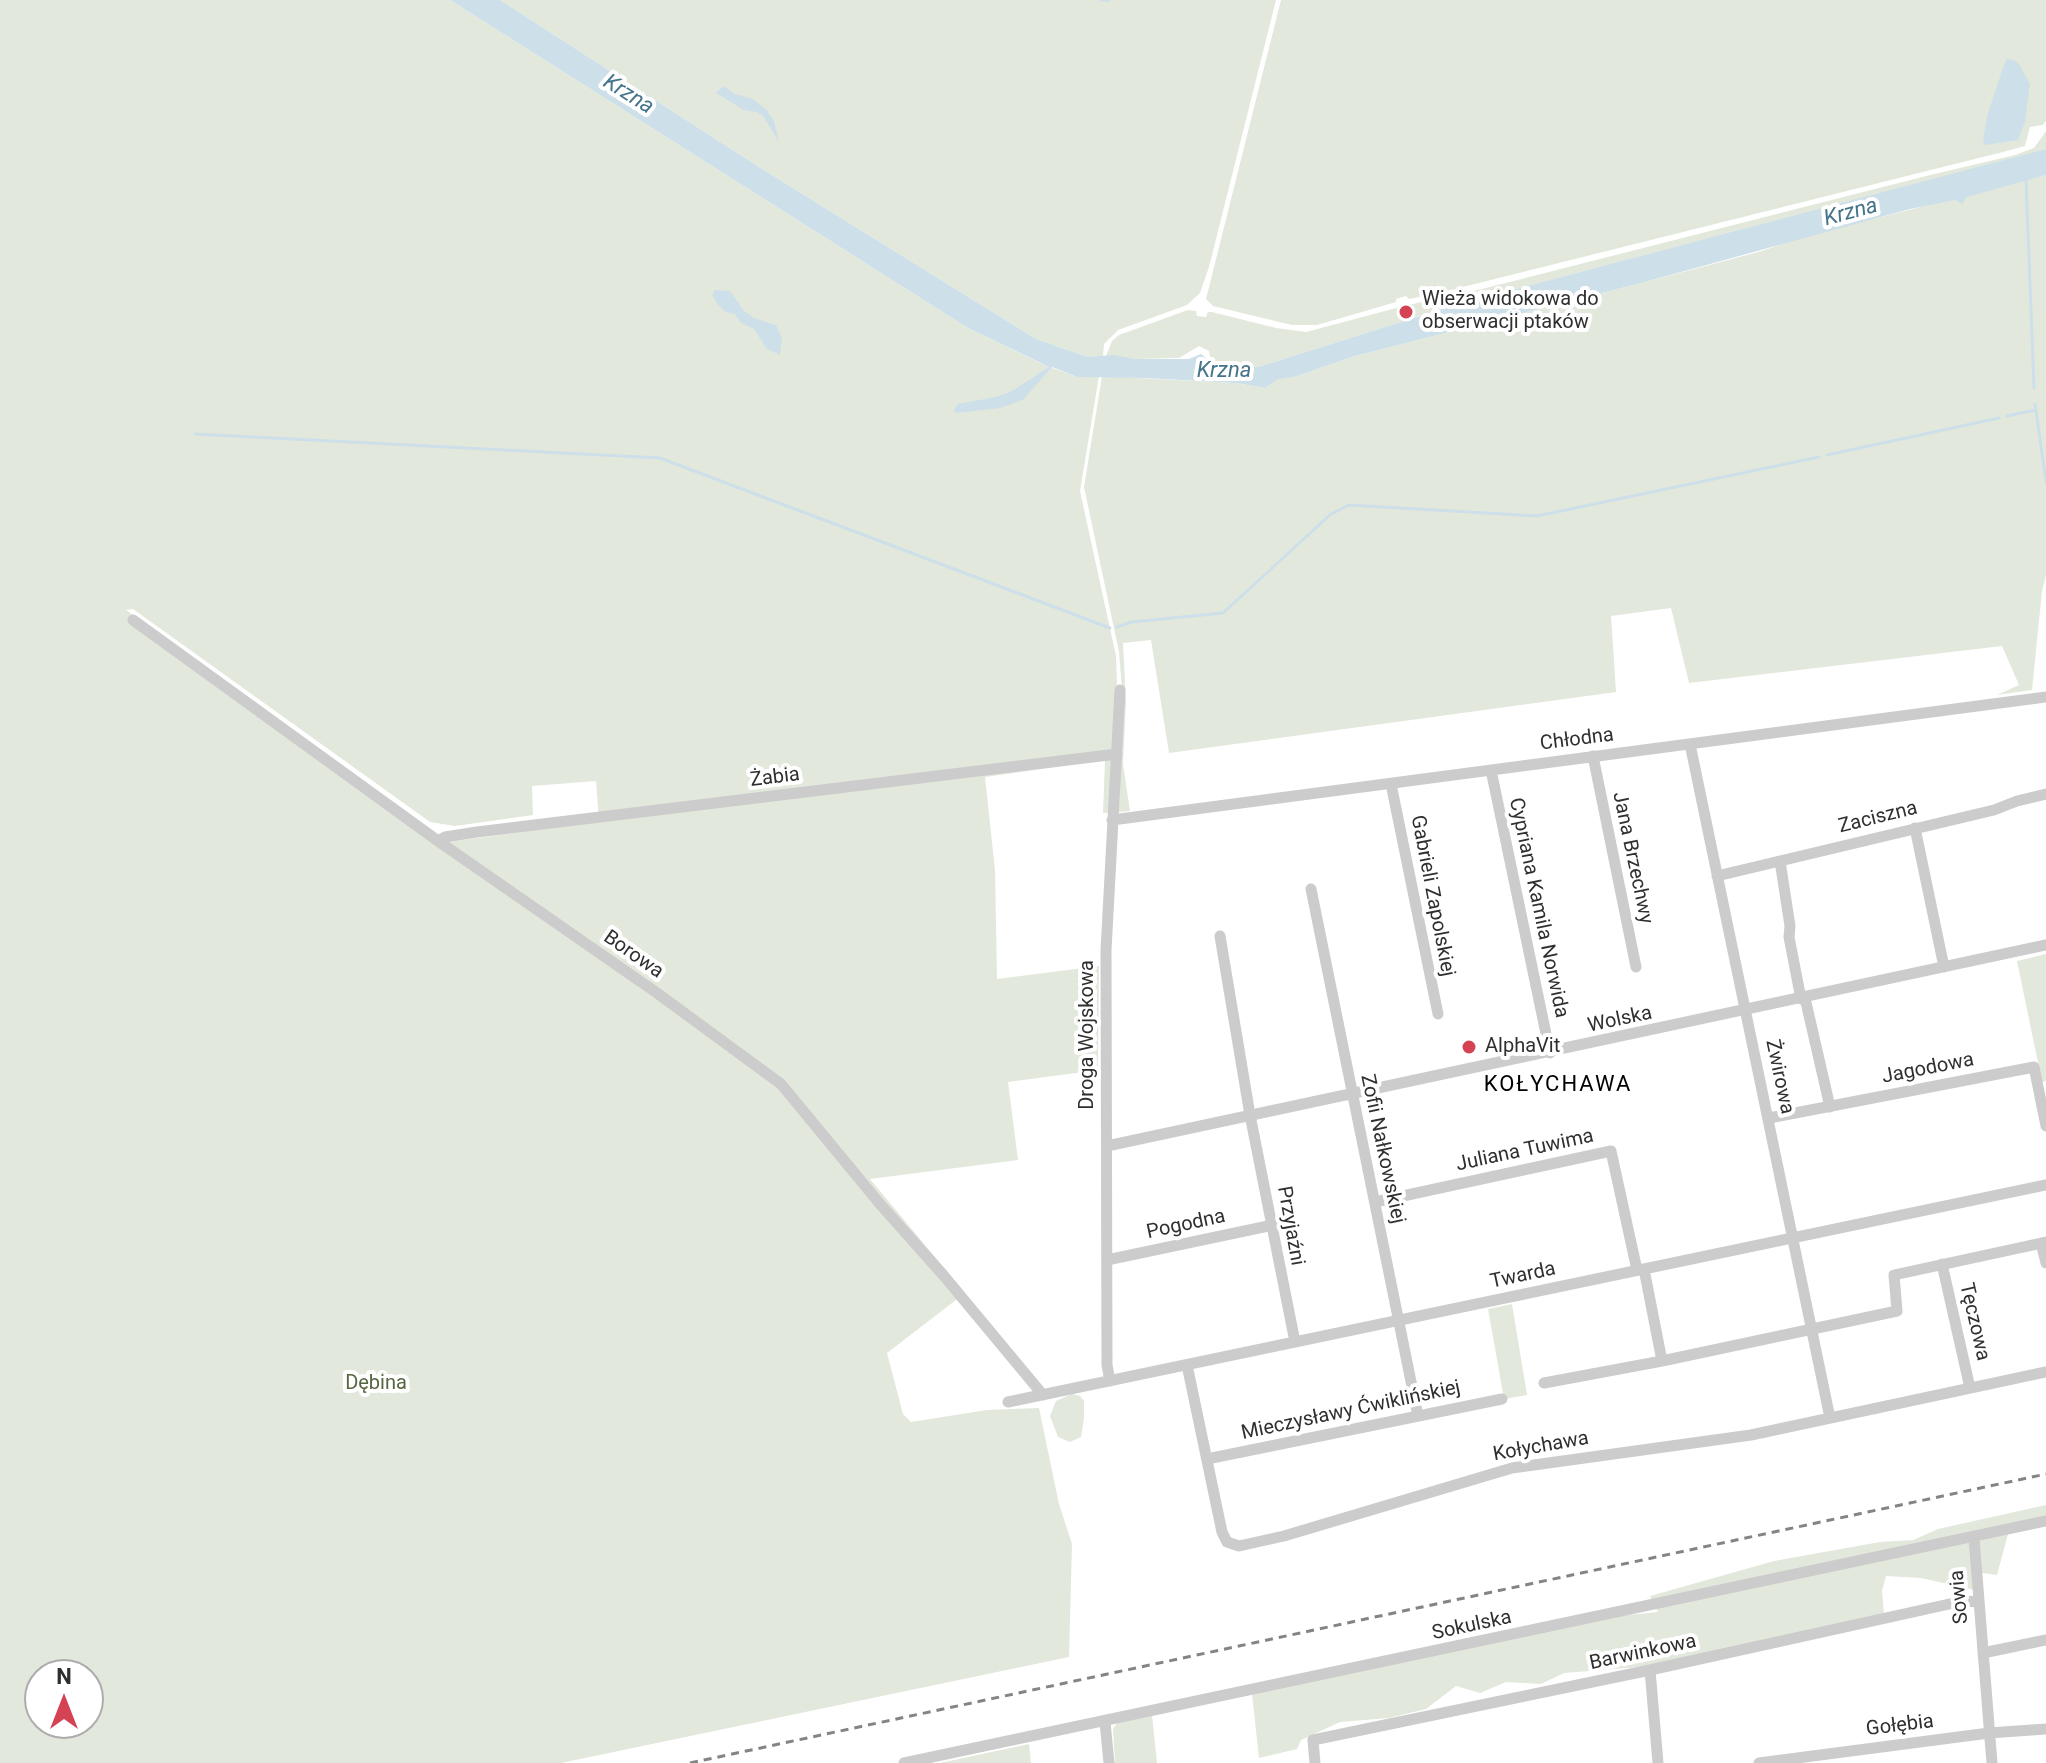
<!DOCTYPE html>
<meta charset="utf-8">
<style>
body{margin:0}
#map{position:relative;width:2046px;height:1763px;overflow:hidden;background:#fff;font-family:Roboto,sans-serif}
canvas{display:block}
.north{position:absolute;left:24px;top:1659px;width:80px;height:80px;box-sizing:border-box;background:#fff;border:2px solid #acacac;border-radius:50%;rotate:0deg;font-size:22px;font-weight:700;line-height:32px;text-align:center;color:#2f2f2f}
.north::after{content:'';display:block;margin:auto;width:28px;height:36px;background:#d54254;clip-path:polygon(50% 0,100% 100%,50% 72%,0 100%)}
</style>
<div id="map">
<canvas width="2046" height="1763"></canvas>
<div class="north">N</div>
</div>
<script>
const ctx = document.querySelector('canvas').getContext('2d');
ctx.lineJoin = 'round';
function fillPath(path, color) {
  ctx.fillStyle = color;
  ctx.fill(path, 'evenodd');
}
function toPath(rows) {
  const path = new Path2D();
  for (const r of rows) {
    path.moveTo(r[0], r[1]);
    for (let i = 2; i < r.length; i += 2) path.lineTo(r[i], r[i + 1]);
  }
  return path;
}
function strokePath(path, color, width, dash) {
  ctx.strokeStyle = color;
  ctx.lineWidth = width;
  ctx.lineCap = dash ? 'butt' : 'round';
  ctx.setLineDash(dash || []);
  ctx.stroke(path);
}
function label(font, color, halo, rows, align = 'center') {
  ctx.font = font + ' Roboto,sans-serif';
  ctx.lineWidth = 8;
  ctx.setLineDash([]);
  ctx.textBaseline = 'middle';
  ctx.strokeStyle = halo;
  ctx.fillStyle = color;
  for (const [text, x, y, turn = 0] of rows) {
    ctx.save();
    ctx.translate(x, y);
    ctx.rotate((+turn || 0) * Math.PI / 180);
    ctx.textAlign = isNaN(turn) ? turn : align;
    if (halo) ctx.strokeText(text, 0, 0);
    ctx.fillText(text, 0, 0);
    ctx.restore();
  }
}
const green = toPath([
 [0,0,450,0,968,328,1042,364,1077,377,1099,376,1080,491,1116,656,1118,713,1109,813,1103,813,1105,760,985,777,995,870,997,979,1099,966,1098,1070,1008,1082,1018,1160,870,1179,965,1293,887,1353,903,1414,911,1422,987,1410,1039,1408,1059,1504,1072,1544,1069,1657,561,1763,0,1763],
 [133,609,430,822,455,826,533,815,532,786,596,781,599,821,449,842,126,610],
 [40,1675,88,1675,88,1723,40,1723],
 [500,0,1276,0,1209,267,1200,293,1187,305,1118,330,1104,344,1103,356,1088,357,1036,339,759,167],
 [1281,0,2046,0,2046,121,2043,125,2030,127,2025,146,2003,152,1435,294,1409,299,1406,296,1396,299,1396,302,1317,325,1292,325,1213,306,1206,299],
 [2046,131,2046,149,2024,156,1452,306,1258,367,1211,362,1209,351,1199,346,1179,358,1136,359,1106,356,1112,341,1119,335,1188,310,1196,311,1197,316,1206,317,1208,312,1212,312,1276,328,1306,332,1400,307,1402,312,1407,310,1406,306,1417,303,1482,289,1930,175,2015,155,2034,148],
 [2046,175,2046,575,2042,591,2032,690,1997,695,2019,685,2002,646,1689,683,1671,608,1611,616,1616,692,1169,753,1151,640,1123,643,1126,701,1123,764,1130,811,1119,812,1122,689,1119,652,1084,487,1102,376,1236,383,1265,388,1278,378,1294,377,1355,356,1641,283,1762,251,1799,238],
 [2046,954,2046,1081,2042,1082,2017,961],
 [1512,1304,1527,1395,1504,1399,1488,1309],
 [1072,1394,1080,1396,1084,1401,1084,1419,1081,1437,1070,1442,1058,1437,1050,1416,1056,1401],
 [2046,1505,2046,1519,2008,1534,1997,1575,1974,1572,1975,1590,1921,1578,1886,1576,1882,1591,1884,1614,1653,1666,1564,1673,1541,1684,1506,1682,1480,1693,1456,1686,1426,1709,1389,1718,1340,1722,1301,1740,1297,1749,1259,1758,1252,1694,1618,1616,1658,1612,1650,1596,1774,1561,1880,1542,1913,1540,1938,1529],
 [1152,1715,1157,1763,1115,1763,1113,1729,1117,1723],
 [1029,1744,1031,1763,940,1763]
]);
const water = toPath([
 [450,0,500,0,759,167,1036,339,1088,357,1113,355,1136,359,1189,359,1201,354,1211,362,1258,367,1452,306,2046,149,2046,175,1967,197,1962,204,1955,200,1910,209,1641,283,1355,356,1294,377,1278,379,1265,388,1236,383,1146,378,1077,377,1052,367,1024,399,1001,408,957,413,953,411,958,404,996,397,1012,391,1049,367,968,328],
 [2006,59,2014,60,2019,64,2030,84,2025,122,2018,140,1985,145,1983,142,1987,116],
 [723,86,735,94,753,99,766,109,774,121,779,142,763,116,757,112,744,110,716,93],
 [715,290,730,291,744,311,754,318,776,325,782,338,780,355,767,349,754,329,741,323,735,314,726,312,718,305,712,295]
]);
const stream = toPath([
 [1101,0,1109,0],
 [2026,180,2034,388],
 [2035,404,2046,481],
 [2007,416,2035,410],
 [195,434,660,458,1110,628],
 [1827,455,1999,418],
 [1117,627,1132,622,1223,613,1331,514,1349,505,1537,516,1819,457]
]);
const street = toPath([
 [133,620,438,841,657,993,781,1084,880,1204,944,1276,1043,1395],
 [1690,744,1830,1418],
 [1593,756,1636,967],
 [1491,770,1550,1053],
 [1391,784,1438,1014],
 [1112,820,2046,697],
 [1915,828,1944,967],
 [438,841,445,837,477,832,1117,754],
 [1780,861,1790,926,1789,937,1801,999],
 [1717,876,1994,810,2017,801,2046,794],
 [1311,889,1418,1416],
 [1220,936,1250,1115,1295,1342],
 [1805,998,1830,1107],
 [1769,1118,2034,1067,2046,1126],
 [1107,1146,2046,945],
 [1375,1202,1611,1151,1637,1270],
 [2041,1243,2046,1263],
 [1107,1260,1273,1225],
 [1942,1264,1970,1388],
 [1662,1361,1897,1311,1894,1275,2046,1242],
 [1187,1365,1222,1532,1227,1542,1239,1546,1284,1536,1512,1468,1751,1435,2046,1372],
 [1110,1381,1107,1365,1106,950,1120,690],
 [1544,1383,1662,1361,1644,1269],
 [1008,1402,2046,1185],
 [1207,1459,1502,1399],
 [1974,1538,1992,1763],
 [1983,1653,2046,1640],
 [1650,1670,1658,1763],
 [1105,1722,1109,1763],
 [904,1763,2046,1521],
 [1315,1763,1313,1740,1650,1670,1963,1601,1979,1602],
 [1759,1763,1989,1733,2046,1729]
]);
const rail = toPath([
 [690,1763,2046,1474]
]);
const markers = [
 [1406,312,8,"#d54254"],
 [1469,1047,8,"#d54254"]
];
const poiNames = [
 ["Wieża widokowa do",1422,300],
 ["obserwacji ptaków",1422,323],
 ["AlphaVit",1485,1047]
];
const streetNames = [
 ["Chłodna",1577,740,-7],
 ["Żabia",775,778,-7],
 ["Zaciszna",1878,818,-14],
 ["Jana Brzechwy",1632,858,78],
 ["Gabrieli Zapolskiej",1432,896,79],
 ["Cypriana Kamila Norwida",1538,908,78],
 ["Borowa",633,955,35],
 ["Wolska",1620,1020,-12],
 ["Droga Wojskowa",1088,1035,-90],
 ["Jagodowa",1928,1069,-11],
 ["Żwirowa",1779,1077,78],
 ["Zofii Nałkowskiej",1382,1149,78],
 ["Juliana Tuwima",1525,1151,-12],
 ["Pogodna",1186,1225,-12],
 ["Przyjaźni",1290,1226,80],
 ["Twarda",1523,1276,-12],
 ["Tęczowa",1974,1322,77],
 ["Mieczysławy Ćwiklińskiej",1351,1411,-12],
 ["Kołychawa",1541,1447,-10],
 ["Sowia",1960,1597,-95],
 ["Sokulska",1472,1626,-12],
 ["Barwinkowa",1643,1653,-12],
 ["Gołębia",1900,1726,-7]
];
const parkNames = [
 ["Dębina",376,1384]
];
const waterNames = [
 ["Krzna",628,95,32],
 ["Krzna",1851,213,-15],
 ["Krzna",1224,371]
];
const neighbourhoodNames = [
 ["KOŁYCHAWA",1558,1085]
];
fillPath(green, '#e3e8dc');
fillPath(water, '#cddfe9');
strokePath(stream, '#cddfe9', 3);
strokePath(street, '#ccc', 11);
strokePath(rail, '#848484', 3, [8, 6]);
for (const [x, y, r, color] of markers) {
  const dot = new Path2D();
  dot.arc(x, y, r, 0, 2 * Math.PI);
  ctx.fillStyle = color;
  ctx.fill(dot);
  strokePath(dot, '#fff', 3);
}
label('20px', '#2f2f2f', '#fff', poiNames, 'left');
label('20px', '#2f2f2f', '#fff', streetNames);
label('20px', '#546740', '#fff', parkNames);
label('italic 22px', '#44738a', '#fff', waterNames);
ctx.letterSpacing = '2px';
label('22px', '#000', '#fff', neighbourhoodNames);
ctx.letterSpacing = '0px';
</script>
